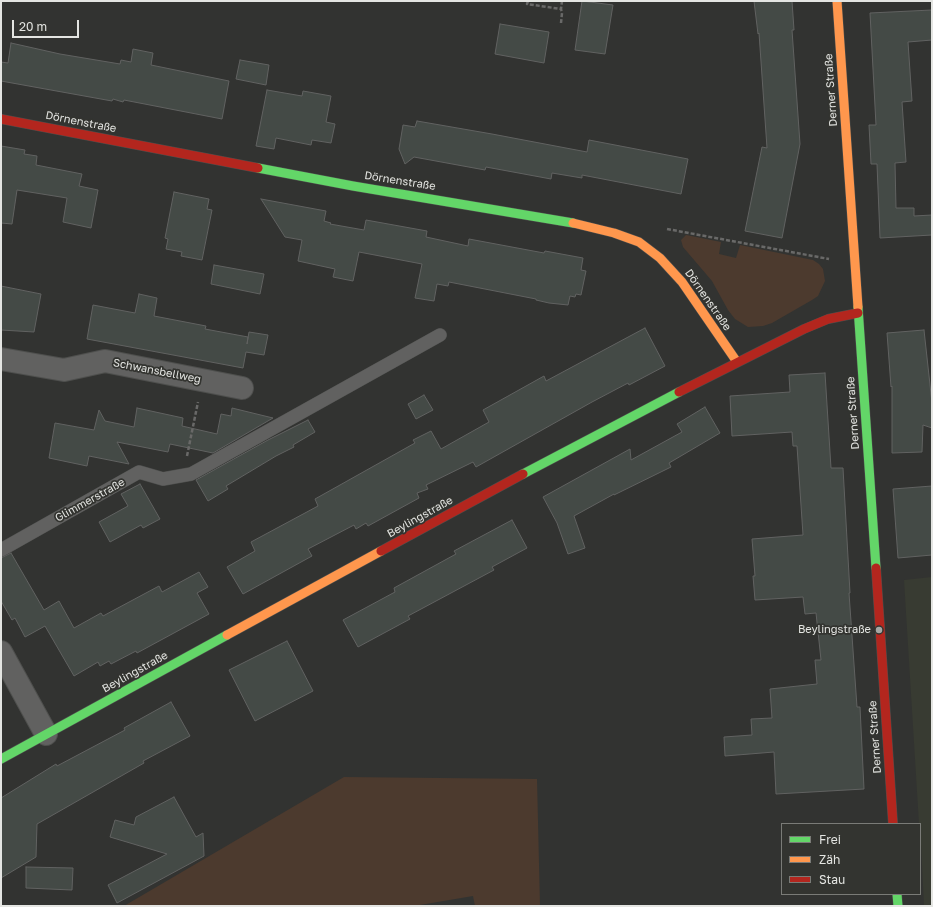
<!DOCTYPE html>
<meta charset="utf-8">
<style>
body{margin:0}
#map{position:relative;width:933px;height:907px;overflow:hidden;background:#323331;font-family:"Golos Text",sans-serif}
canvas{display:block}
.frame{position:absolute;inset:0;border:2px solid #e4e5e2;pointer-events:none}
.legend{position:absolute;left:781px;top:823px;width:140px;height:72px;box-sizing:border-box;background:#333430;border:1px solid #7a7b77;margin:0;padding:5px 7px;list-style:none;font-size:12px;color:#e4e5e2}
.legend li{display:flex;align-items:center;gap:8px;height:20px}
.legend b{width:20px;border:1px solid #7a7b77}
.scale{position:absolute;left:12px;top:20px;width:67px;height:18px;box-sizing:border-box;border:2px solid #e4e5e2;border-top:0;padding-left:5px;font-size:12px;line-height:14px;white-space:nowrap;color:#e4e5e2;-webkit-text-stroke:3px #333430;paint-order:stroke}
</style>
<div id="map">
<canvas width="933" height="907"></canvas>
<div class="frame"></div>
<ul class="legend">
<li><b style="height:5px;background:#63d668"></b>Frei</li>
<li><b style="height:5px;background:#ff974d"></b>Zäh</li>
<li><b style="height:5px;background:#b3261e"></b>Stau</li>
</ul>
<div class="scale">20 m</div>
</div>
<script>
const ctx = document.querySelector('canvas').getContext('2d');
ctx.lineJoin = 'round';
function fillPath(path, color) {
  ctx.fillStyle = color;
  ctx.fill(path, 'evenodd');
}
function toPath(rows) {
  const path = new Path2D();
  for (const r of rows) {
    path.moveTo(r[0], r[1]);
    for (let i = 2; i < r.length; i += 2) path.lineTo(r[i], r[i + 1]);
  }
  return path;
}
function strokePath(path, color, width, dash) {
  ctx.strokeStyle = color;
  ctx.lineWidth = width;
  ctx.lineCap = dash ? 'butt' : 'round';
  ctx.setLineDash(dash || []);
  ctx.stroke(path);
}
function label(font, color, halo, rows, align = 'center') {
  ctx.font = font + ' "Golos Text",sans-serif';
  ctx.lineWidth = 3.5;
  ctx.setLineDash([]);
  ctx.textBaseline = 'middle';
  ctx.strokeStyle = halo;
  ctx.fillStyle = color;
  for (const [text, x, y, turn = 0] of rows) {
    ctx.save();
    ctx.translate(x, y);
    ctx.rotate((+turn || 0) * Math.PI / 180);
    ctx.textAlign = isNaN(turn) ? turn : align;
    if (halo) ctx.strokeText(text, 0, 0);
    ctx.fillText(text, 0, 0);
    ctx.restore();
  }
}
const built = toPath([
 [932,577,932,906,924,906,920,824,919,824,904,580]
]);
const green = toPath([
 [686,235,721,242,719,254,736,258,740,245,813,260,819,264,823,269,825,281,818,296,812,300,772,323,763,326,748,327,735,319,728,310,712,281,683,247,681,240],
 [344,777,537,779,540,906,475,906,473,896,414,906,124,906]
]);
const building = toPath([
 [582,1,613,5,605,54,575,50,582,1],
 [754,1,792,1,794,30,792,30,800,144,782,238,745,231,762,147,767,148,759,33,758,34,754,1],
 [932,10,932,40,908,42,912,101,902,102,906,162,895,163,896,208,914,208,914,216,932,215,932,235,880,238,877,164,871,164,869,125,876,125,870,13,932,10],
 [500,24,549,32,544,63,495,54,500,24],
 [11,43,60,54,120,64,121,60,131,62,133,49,153,53,151,65,229,81,222,119,124,100,123,102,113,99,112,101,1,81,1,62,8,63,11,43],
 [240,60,269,65,266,85,236,79,240,60],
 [267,90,302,96,303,91,331,96,326,122,335,124,331,143,312,140,311,145,276,138,274,149,256,146,267,90],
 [417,121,492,134,587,152,589,140,688,159,681,194,582,175,582,178,552,173,551,179,486,167,485,170,414,157,405,164,399,149,403,125,415,127,417,121],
 [1,146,25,150,24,154,37,156,36,165,82,174,79,186,98,190,91,228,63,222,67,198,17,190,12,224,1,223,1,146],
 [174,192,209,199,207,209,212,210,202,260,181,256,182,252,166,249,168,239,165,238,174,192],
 [261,199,326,211,324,221,331,223,330,224,364,230,366,220,427,231,426,237,468,246,469,239,544,253,545,251,583,258,581,270,586,271,581,295,576,294,575,297,570,296,568,305,549,303,536,300,536,299,449,282,448,286,437,284,434,301,415,298,422,264,359,252,353,281,333,277,335,269,298,261,302,240,285,237,261,199],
 [214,265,264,274,260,294,211,284,214,265],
 [1,286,41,294,34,332,1,330,1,286],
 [139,294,157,298,154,316,206,326,205,329,248,337,247,344,249,332,268,335,264,355,246,352,243,368,87,339,93,305,135,313,139,294],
 [645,328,665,366,629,385,628,383,592,402,476,467,473,462,426,485,428,489,417,493,419,498,368,526,366,523,356,529,354,525,308,549,312,556,243,594,227,567,255,551,251,542,318,506,315,499,415,443,413,440,431,431,441,449,489,422,483,410,544,376,546,381,645,328],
 [924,330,932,403,932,428,923,425,922,452,892,453,892,386,891,387,887,333,924,330],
 [825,373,831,468,843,468,850,593,849,593,857,707,860,707,864,789,776,794,774,752,725,756,724,737,752,735,751,719,772,718,770,689,817,684,815,660,821,660,816,613,805,614,803,597,755,600,753,576,755,576,752,539,803,535,797,446,793,446,792,432,732,436,730,396,790,392,789,375,825,373],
 [424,395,433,410,416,419,408,404,424,395],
 [705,407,720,433,669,463,671,467,614,495,614,494,574,516,585,548,568,554,557,523,543,497,630,449,631,460,682,432,677,424,705,407],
 [137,408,183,418,182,426,217,434,221,414,231,416,232,408,273,418,213,453,170,444,168,452,117,442,129,464,89,456,87,466,49,458,55,423,94,430,99,410,105,421,134,427,137,408],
 [308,420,315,432,293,445,294,447,276,456,226,486,228,489,208,501,196,480,268,440,308,420],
 [140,484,160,519,143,528,141,525,110,542,99,522,128,506,121,494,140,484],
 [932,486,932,555,898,558,893,489,932,486],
 [512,520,527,548,492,567,494,570,408,616,410,619,358,647,343,620,395,592,394,588,456,554,454,551,512,520],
 [11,553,44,610,59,601,74,628,101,613,103,616,159,586,162,592,199,572,208,587,197,593,209,614,137,653,136,651,111,664,109,661,100,666,98,662,74,676,45,626,25,637,15,618,12,620,1,601,1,558,11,553],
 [287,641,313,691,255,721,229,670,287,641],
 [171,702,190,736,143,761,144,763,37,824,36,857,1,878,1,798,56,764,57,766,125,730,124,728,171,702],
 [174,797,196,837,203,833,204,856,117,903,108,885,167,854,110,837,115,820,134,825,136,817,174,797],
 [26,867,73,868,72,890,26,888,26,867]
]);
const path = toPath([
 [528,1,527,4,561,9,562,1],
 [561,23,562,13,561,9],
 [667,229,829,259],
 [187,456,198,402]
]);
const lane = toPath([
 [1,550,139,472,163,479,191,474,440,335]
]);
const street = toPath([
 [1,359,64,370,105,361,242,388],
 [1,652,46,734]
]);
const fast = toPath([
 [258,168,353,186,573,223],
 [858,307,876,568],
 [523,474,679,392],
 [1,759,227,635],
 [897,894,898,906]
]);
const slow = toPath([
 [837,1,858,307],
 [573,223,614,233,639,242,660,258,682,282,737,362],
 [227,635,381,551]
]);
const jam = toPath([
 [1,119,258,168],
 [679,392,804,329,828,319,858,313],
 [381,551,523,474],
 [876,568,893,824]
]);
const markers = [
 [879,630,4,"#a6a7a4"]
];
const streetNames = [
 ["Derner Straße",831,90,-94],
 ["Dörnenstraße",81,122,11],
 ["Dörnenstraße",400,181,9],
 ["Dörnenstraße",708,300,55],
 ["Schwansbellweg",157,371,11],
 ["Derner Straße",853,413,-94],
 ["Glimmerstraße",90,500,-29],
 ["Beylingstraße",420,517,-29],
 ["Beylingstraße",135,672,-29],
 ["Derner Straße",875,737,-94]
];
const poiNames = [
 ["Beylingstraße",871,630]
];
fillPath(built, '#383b32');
fillPath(green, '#4c3a2e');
fillPath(building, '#444a46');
strokePath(building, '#616261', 1);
strokePath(lane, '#4e4f4d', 14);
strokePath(street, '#4e4f4d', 24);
strokePath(fast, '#4e4f4d', 10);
strokePath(slow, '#4e4f4d', 10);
strokePath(jam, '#4e4f4d', 10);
strokePath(path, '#696968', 2.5, [4, 2]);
strokePath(lane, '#616160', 13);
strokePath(street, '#616160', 22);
strokePath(fast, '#63d668', 9);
strokePath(slow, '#ff974d', 9);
strokePath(jam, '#b3261e', 9);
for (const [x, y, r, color] of markers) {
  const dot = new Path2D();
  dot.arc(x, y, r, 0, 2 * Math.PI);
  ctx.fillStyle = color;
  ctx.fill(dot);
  strokePath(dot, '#333430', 1.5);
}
label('11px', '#e4e5e2', '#333430', streetNames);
label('11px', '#e4e5e2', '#333430', poiNames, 'right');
</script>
